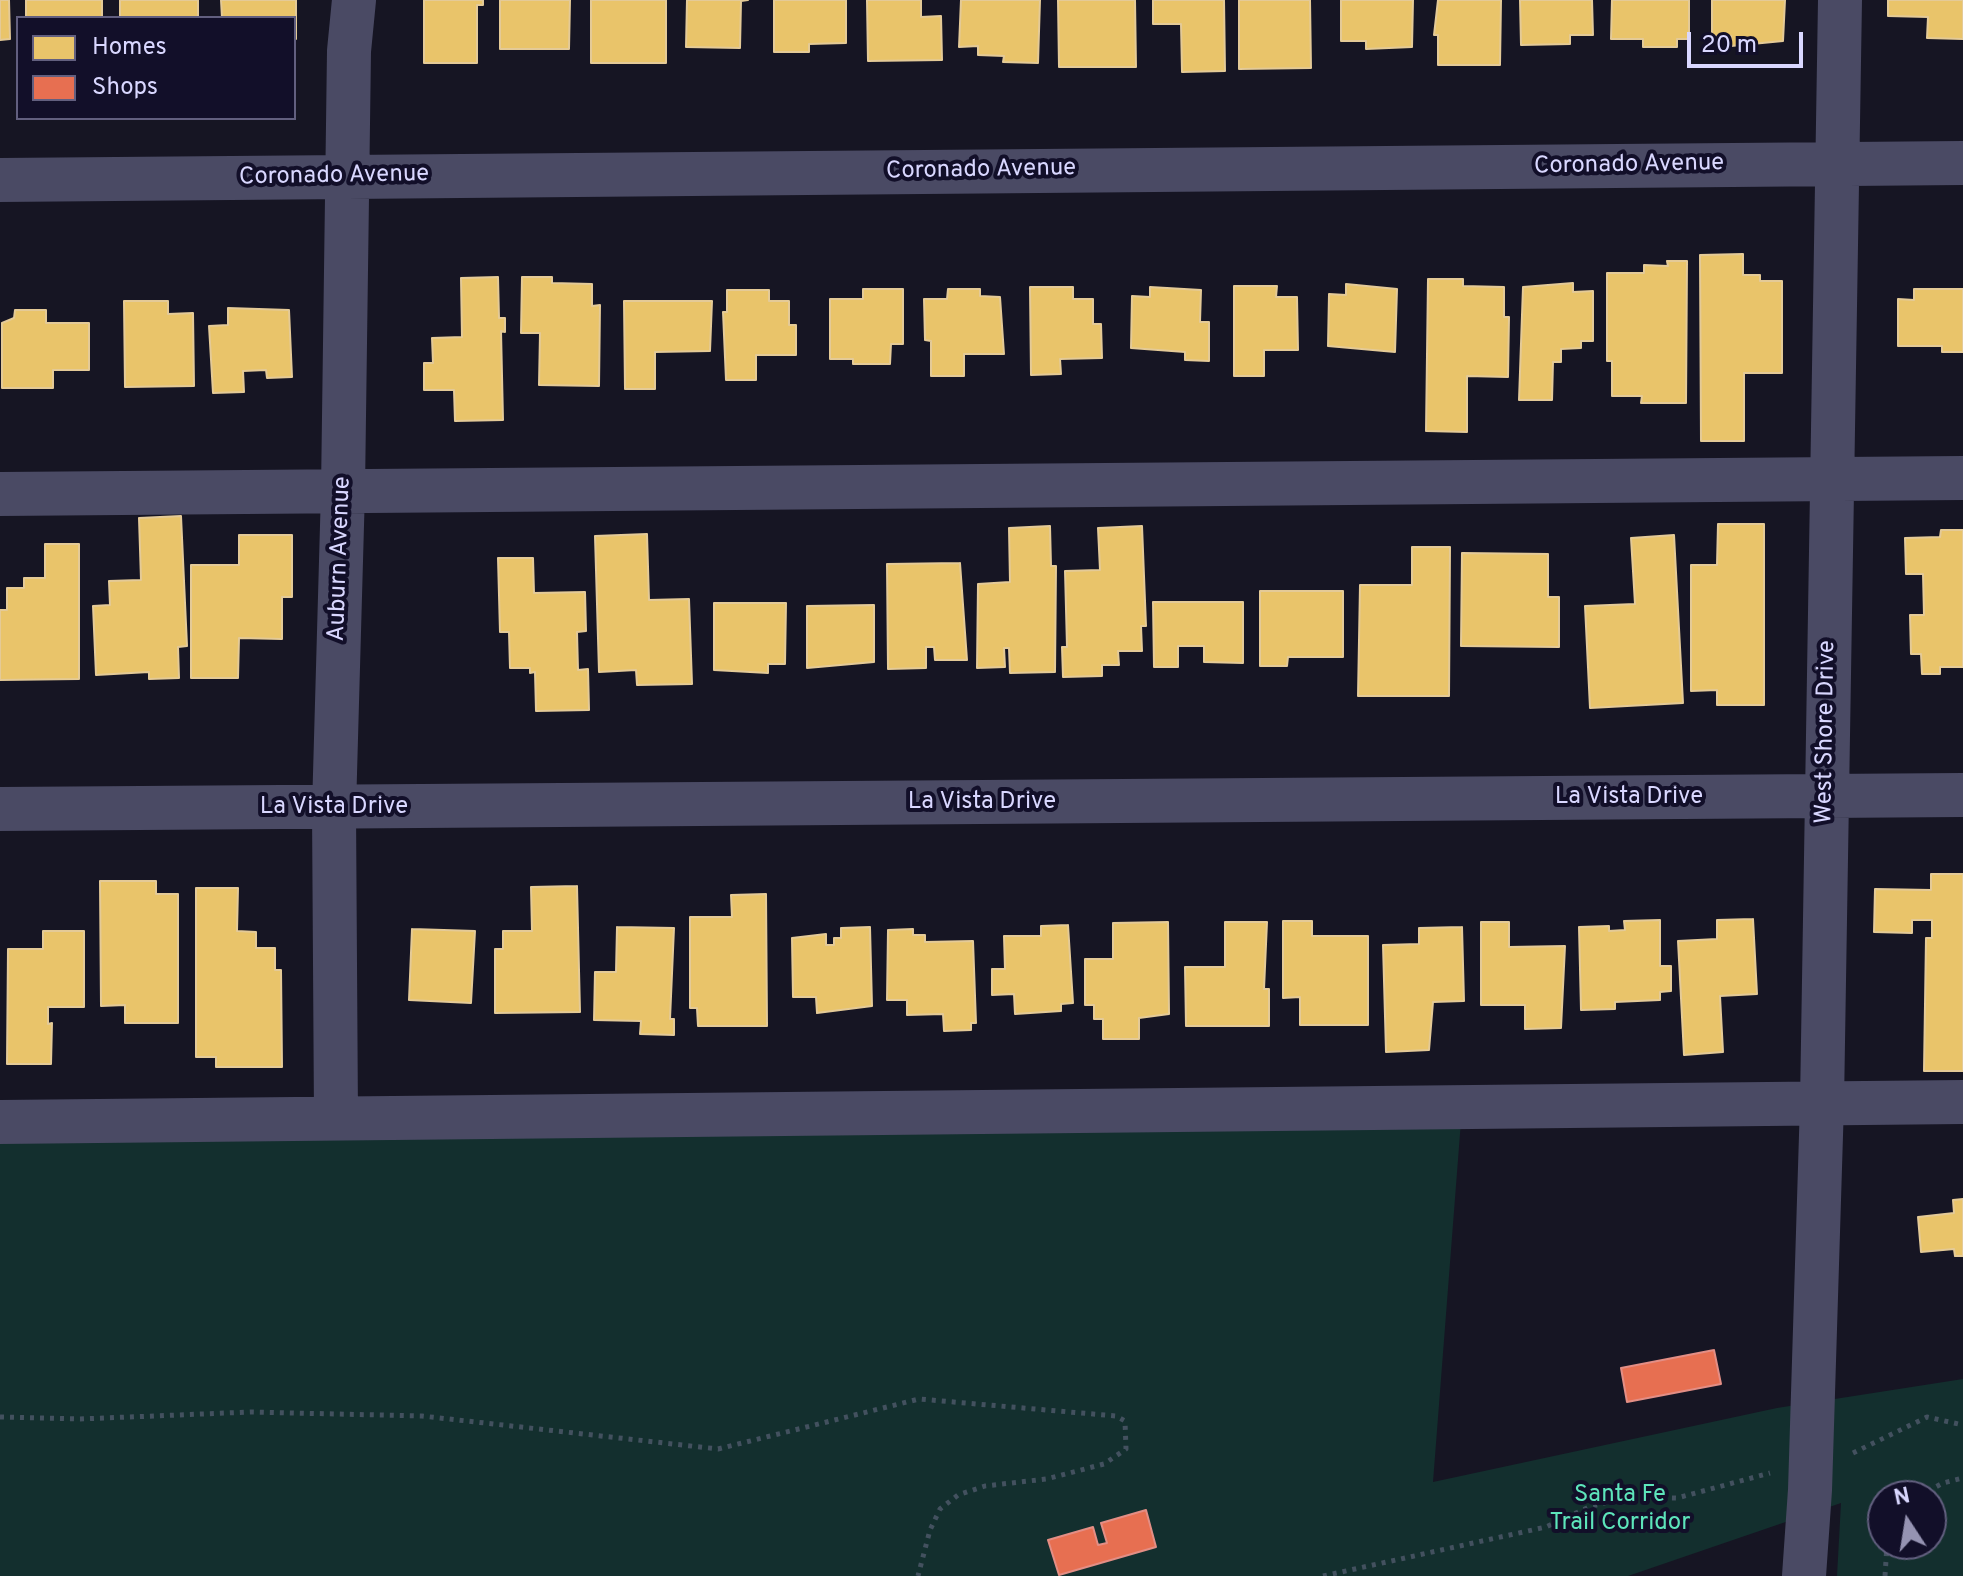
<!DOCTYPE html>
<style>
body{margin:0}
#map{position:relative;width:1963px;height:1576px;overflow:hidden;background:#161523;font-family:Overpass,sans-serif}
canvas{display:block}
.legend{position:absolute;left:16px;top:16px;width:280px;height:104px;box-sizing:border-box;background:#120f29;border:2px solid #625f7f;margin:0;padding:10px 14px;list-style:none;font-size:24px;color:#d9d7ff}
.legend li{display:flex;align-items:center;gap:16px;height:40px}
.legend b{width:40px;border:2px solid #625f7f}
.north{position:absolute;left:1867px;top:1480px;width:80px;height:80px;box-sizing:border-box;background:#120f29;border:2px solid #625f7f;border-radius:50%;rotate:348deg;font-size:22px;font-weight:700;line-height:32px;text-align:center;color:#d9d7ff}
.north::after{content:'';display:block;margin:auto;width:28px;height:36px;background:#9593b2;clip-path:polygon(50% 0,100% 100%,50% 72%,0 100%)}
.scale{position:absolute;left:1687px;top:32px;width:116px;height:36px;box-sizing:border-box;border:4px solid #d9d7ff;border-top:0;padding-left:10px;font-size:24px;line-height:28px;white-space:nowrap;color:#d9d7ff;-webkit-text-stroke:6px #120f29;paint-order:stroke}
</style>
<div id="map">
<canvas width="1963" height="1576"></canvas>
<ul class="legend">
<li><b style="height:22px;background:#e9c46a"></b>Homes</li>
<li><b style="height:22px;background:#e76f51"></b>Shops</li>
</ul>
<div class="north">N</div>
<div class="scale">20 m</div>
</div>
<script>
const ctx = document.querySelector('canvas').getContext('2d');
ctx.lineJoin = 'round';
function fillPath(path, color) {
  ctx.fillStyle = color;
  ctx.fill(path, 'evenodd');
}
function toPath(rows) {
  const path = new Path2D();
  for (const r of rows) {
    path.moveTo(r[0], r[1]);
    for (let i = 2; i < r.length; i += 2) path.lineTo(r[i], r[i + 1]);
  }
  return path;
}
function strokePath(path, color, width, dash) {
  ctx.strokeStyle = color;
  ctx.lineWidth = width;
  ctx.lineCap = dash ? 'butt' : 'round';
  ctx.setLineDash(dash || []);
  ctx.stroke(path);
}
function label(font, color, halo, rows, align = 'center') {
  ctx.font = font + ' Overpass,sans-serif';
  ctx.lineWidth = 8;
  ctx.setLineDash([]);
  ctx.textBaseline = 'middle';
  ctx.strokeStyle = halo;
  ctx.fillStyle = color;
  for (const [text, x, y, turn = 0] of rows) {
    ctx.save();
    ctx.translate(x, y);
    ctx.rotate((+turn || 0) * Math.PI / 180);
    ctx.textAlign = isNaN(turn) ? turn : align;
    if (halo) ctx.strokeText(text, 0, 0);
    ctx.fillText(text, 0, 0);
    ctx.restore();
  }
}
const green = toPath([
 [1461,1121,1433,1482,1777,1408,1963,1379,1963,1576,1837,1576,1841,1503,1628,1576,0,1576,0,1139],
 [1883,1496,1931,1496,1931,1544,1883,1544]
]);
const homes = toPath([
 [0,0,9,0,10,39,0,40,0,0],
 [26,0,102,0,102,18,26,18,26,0],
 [120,0,198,0,198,18,120,18,120,0],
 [221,0,296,0,296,39,294,18,222,18,221,0],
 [424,0,483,0,483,5,477,5,477,63,424,63,424,0],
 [500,0,570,0,569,49,500,49,500,0],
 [591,0,666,0,666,63,591,63,591,0],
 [687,0,748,0,741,1,740,48,686,47,687,0],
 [774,0,846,0,846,43,809,44,809,52,774,52,774,0],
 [867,0,921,0,921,17,941,16,942,60,868,61,867,0],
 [961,0,1040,0,1038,63,1003,62,1004,56,978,55,978,46,959,47,961,0],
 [1058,0,1135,0,1136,67,1059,67,1058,0],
 [1153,0,1224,0,1225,71,1182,72,1181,24,1153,24,1153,0],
 [1239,0,1310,0,1311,68,1239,69,1239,0],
 [1341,0,1413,0,1412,47,1366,49,1366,41,1341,41,1341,0],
 [1438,0,1501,0,1500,65,1438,65,1438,35,1434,35,1438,0],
 [1520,0,1592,0,1593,35,1570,35,1570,44,1521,45,1520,0],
 [1612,0,1689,0,1689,39,1677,39,1677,47,1643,47,1643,39,1611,39,1612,0],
 [1712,0,1785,0,1783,41,1731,46,1731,36,1712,36,1712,0],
 [1888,0,1963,0,1963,39,1927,38,1928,17,1888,16,1888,0],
 [1743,254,1743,275,1760,275,1760,281,1782,281,1782,373,1744,373,1744,441,1701,441,1700,255,1743,254],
 [1667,261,1687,261,1686,403,1641,403,1642,396,1612,396,1612,361,1607,361,1607,273,1644,273,1644,265,1668,266,1667,261],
 [498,277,499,318,505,318,505,332,501,331,503,420,455,421,454,390,424,390,424,363,433,363,432,338,462,337,461,278,498,277],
 [522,277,552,277,552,283,592,284,592,306,600,305,599,386,539,385,540,333,521,333,522,277],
 [1428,279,1463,279,1463,286,1504,287,1504,317,1509,317,1508,377,1467,376,1467,432,1426,431,1428,279],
 [1573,283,1573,292,1593,291,1593,341,1581,341,1581,348,1561,349,1561,362,1553,362,1552,400,1519,400,1523,287,1573,283],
 [1346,284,1397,289,1395,352,1328,346,1329,294,1346,295,1346,284],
 [1234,286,1277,286,1276,297,1297,297,1298,350,1264,350,1264,376,1234,376,1234,286],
 [1030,287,1073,287,1073,299,1093,299,1093,324,1101,324,1102,358,1060,359,1061,374,1031,375,1030,287],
 [1150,287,1201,290,1200,322,1209,322,1209,361,1185,360,1185,352,1131,348,1132,296,1150,297,1150,287],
 [863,289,903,289,903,344,891,344,890,364,853,364,853,359,830,359,830,299,863,299,863,289],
 [948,289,980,289,980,296,1000,297,1004,354,964,354,964,376,931,376,931,341,925,340,924,299,947,299,948,289],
 [1914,289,1963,289,1963,352,1942,352,1942,346,1898,346,1898,299,1914,300,1914,289],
 [727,290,769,290,769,301,789,301,789,325,796,325,796,355,756,355,756,380,726,380,723,312,727,312,727,290],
 [124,301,168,301,168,314,193,313,194,386,125,387,124,301],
 [624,301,712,301,710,351,655,352,655,389,625,389,624,301],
 [228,308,289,310,292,377,267,378,266,370,243,371,244,392,213,393,209,326,228,325,228,308],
 [15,310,46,310,46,323,89,323,89,370,53,370,53,388,2,388,2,323,14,318,15,310],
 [181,516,187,646,178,647,179,678,149,679,149,672,96,675,93,606,110,605,109,581,141,580,139,518,181,516],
 [1718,524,1764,524,1764,705,1717,705,1717,690,1691,691,1691,565,1717,565,1718,524],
 [1050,526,1051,566,1056,566,1055,672,1010,673,1009,648,1004,648,1005,667,977,668,978,584,1010,582,1009,528,1050,526],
 [1142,526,1146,626,1141,626,1142,651,1118,651,1119,665,1102,665,1102,676,1063,677,1062,647,1067,647,1065,571,1100,570,1098,528,1142,526],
 [1941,530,1963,530,1963,667,1940,667,1940,674,1922,674,1921,654,1911,654,1910,615,1924,615,1923,574,1906,574,1905,538,1940,537,1941,530],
 [647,534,649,600,689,599,692,684,637,685,636,670,599,672,595,536,647,534],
 [239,535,292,535,292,597,282,597,282,639,239,638,238,678,191,678,191,565,239,565,239,535],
 [1674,535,1683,703,1590,708,1585,606,1635,604,1631,538,1674,535],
 [45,544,79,544,79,679,0,680,0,610,7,610,7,588,24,588,24,578,45,578,45,544],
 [1412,547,1450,547,1449,696,1358,696,1360,585,1412,585,1412,547],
 [1462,553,1548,554,1548,597,1559,597,1559,647,1461,646,1462,553],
 [498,558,533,558,534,593,585,592,586,631,577,632,578,670,588,669,589,710,536,711,535,672,530,673,530,668,510,668,509,632,500,632,498,558],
 [960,563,967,660,935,660,934,647,926,647,926,668,888,669,887,564,960,563],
 [1260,591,1343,591,1343,657,1288,657,1287,666,1260,666,1260,591],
 [1153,602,1243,602,1243,663,1204,662,1204,646,1178,646,1178,667,1154,667,1153,602],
 [714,603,786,603,785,664,768,664,768,673,714,670,714,603],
 [874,605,874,662,807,668,807,606,874,605],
 [1931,874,1963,874,1963,1071,1924,1071,1926,938,1932,938,1932,920,1912,920,1912,933,1874,932,1875,889,1931,890,1931,874],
 [100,881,156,881,156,894,178,894,178,1023,125,1023,125,1005,101,1006,100,881],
 [577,886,580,1012,495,1013,495,949,503,949,503,931,532,931,531,887,577,886],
 [196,888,238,888,237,931,256,932,256,948,275,948,275,970,281,970,282,1067,216,1067,216,1057,196,1057,196,888],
 [766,894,767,1026,698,1026,697,1008,690,1008,690,917,732,917,731,895,766,894],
 [1753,919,1757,994,1720,996,1723,1052,1684,1055,1678,941,1717,939,1717,920,1753,919],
 [1660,920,1660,966,1671,966,1671,991,1660,992,1660,1000,1615,1002,1615,1009,1581,1010,1579,927,1609,926,1609,931,1625,930,1624,921,1660,920],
 [1283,921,1312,921,1312,936,1368,936,1368,1025,1300,1025,1300,997,1283,998,1283,921],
 [1168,922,1169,1014,1139,1018,1139,1039,1103,1039,1103,1019,1094,1019,1094,1005,1085,1005,1085,959,1113,959,1113,923,1168,922],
 [1225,922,1267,922,1264,989,1269,989,1269,1026,1186,1026,1185,967,1225,967,1225,922],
 [1481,922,1509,922,1509,947,1565,946,1561,1028,1525,1029,1525,1005,1481,1005,1481,922],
 [1068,925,1073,1003,1061,1004,1061,1011,1015,1014,1014,994,992,995,992,969,1005,969,1004,936,1041,936,1041,926,1068,925],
 [617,927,674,928,670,1019,674,1019,674,1035,640,1034,641,1021,594,1020,595,972,616,972,617,927],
 [870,927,872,1006,817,1013,816,997,793,997,792,938,826,934,826,945,834,945,834,938,841,938,841,928,870,927],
 [1462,927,1464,1001,1433,1002,1429,1050,1386,1052,1383,945,1419,944,1419,928,1462,927],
 [412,929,475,931,471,1003,409,1000,412,929],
 [913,929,913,935,925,935,925,942,973,941,976,1023,971,1023,971,1030,944,1031,943,1014,907,1015,907,1000,887,1000,888,930,913,929],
 [43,931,84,931,84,1007,48,1007,48,1024,52,1023,51,1064,7,1064,8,949,43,949,43,931],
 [1963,1199,1963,1256,1955,1256,1954,1249,1921,1252,1918,1217,1954,1213,1953,1200,1963,1199]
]);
const shops = toPath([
 [1714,1350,1721,1384,1627,1402,1621,1368,1714,1350],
 [1146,1510,1156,1547,1059,1575,1048,1540,1093,1527,1098,1545,1107,1543,1101,1523,1146,1510]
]);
const path = toPath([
 [0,1417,80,1419,251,1412,422,1416,718,1449,919,1399,1116,1416,1125,1421,1126,1449,1104,1464,1046,1479,985,1486,958,1495,940,1509,930,1530,918,1576],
 [1853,1453,1927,1417,1963,1425],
 [1919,1496,1943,1483,1963,1478],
 [1323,1576,1546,1527,1589,1507,1627,1497,1677,1498,1770,1473],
 [1885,1576,1887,1544]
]);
const minor = toPath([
 [0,180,1963,163],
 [0,494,1963,478],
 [0,809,1963,795],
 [336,1118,334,809,343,490,349,51,354,0],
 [0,1122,1963,1102],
 [1804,1576,1810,1490,1822,1103,1840,0]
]);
const streetNames = [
 ["Coronado Avenue",1629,166,-1],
 ["Coronado Avenue",981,171,-1],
 ["Coronado Avenue",334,177,-1],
 ["Auburn Avenue",341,559,-88],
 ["West Shore Drive",1827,732,-89],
 ["La Vista Drive",1629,798],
 ["La Vista Drive",982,803],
 ["La Vista Drive",334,808]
];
const parkNames = [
 ["Santa Fe",1620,1496],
 ["Trail Corridor",1620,1524]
];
fillPath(green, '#132f2e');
fillPath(homes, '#e9c46a');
strokePath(homes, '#e4ca97', 2);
fillPath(shops, '#e76f51');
strokePath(shops, '#e38e85', 2);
strokePath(path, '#43515f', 5, [4, 6]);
strokePath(minor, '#4a4a64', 44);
label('24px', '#d9d7ff', '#120f29', streetNames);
label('24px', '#5de5bb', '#120f29', parkNames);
</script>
